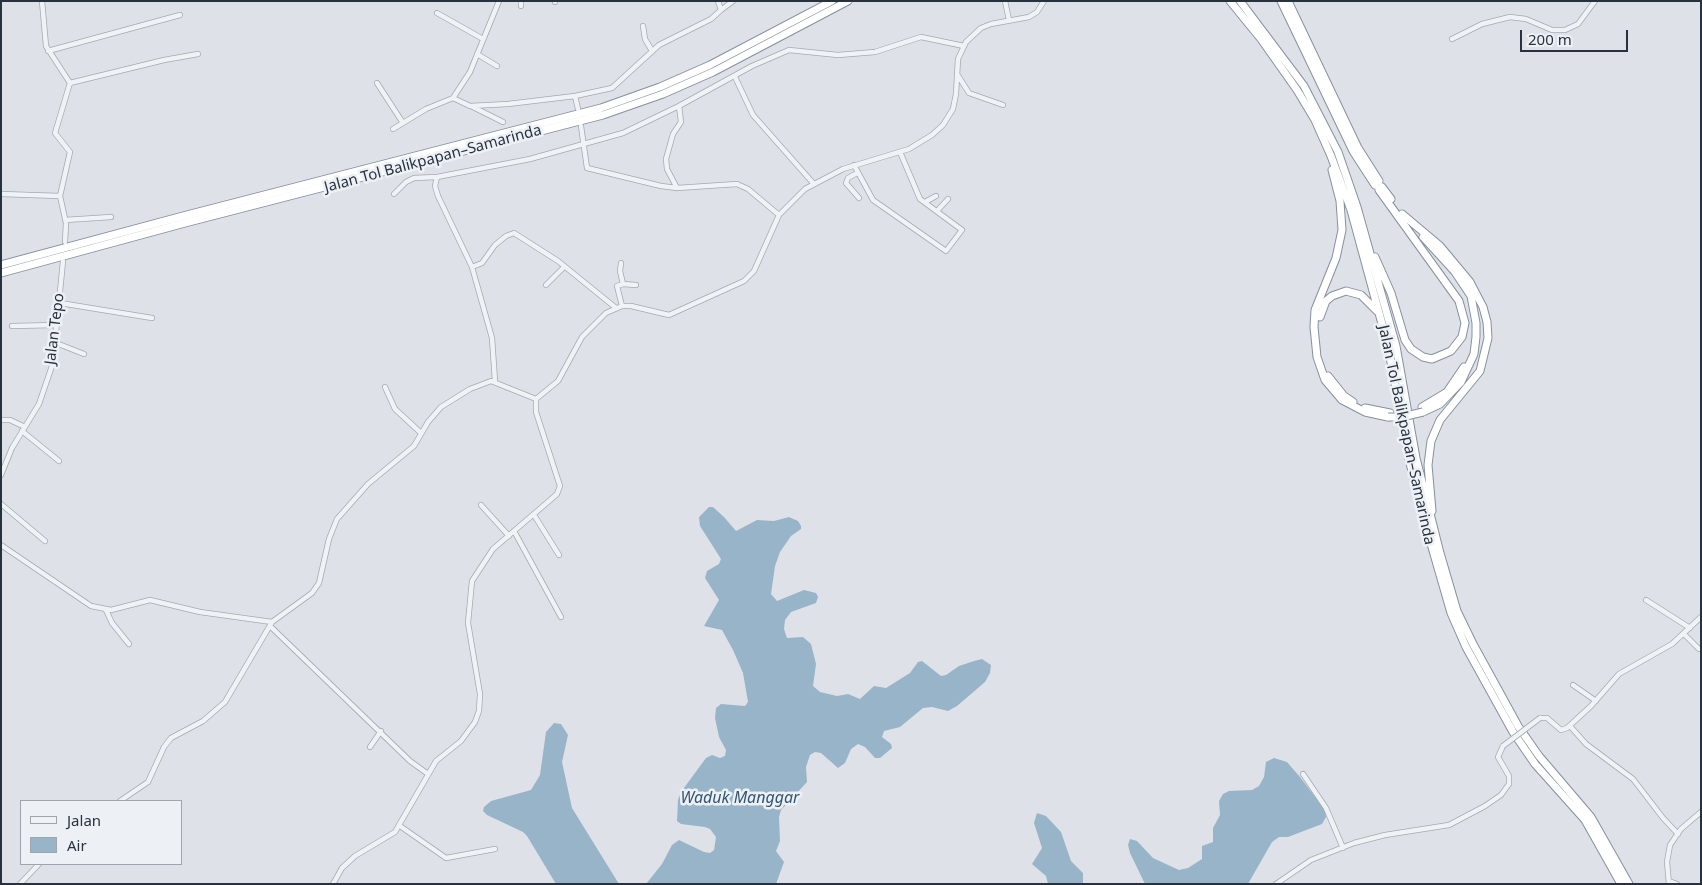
<!DOCTYPE html>
<meta charset="utf-8">
<style>
body{margin:0}
#map{position:relative;width:1702px;height:885px;overflow:hidden;background:#dee2e8;font-family:"Noto Sans",sans-serif}
canvas{display:block}
.frame{position:absolute;inset:0;border:2px solid #27323e;pointer-events:none}
.legend{position:absolute;left:20px;top:800px;width:162px;height:65px;box-sizing:border-box;background:#edf1f5;border:1px solid #9ea5ac;margin:0;padding:6px 9px;list-style:none;font-size:15px;color:#27323e}
.legend li{display:flex;align-items:center;gap:10px;height:25px}
.legend b{width:25px;border:1px solid #9ea5ac}
.scale{position:absolute;left:1520px;top:30px;width:108px;height:22px;box-sizing:border-box;border:2px solid #27323e;border-top:0;padding-left:6px;font-size:15px;line-height:18px;white-space:nowrap;color:#27323e;-webkit-text-stroke:4px #edf1f5;paint-order:stroke}
</style>
<div id="map">
<canvas width="1702" height="885"></canvas>
<div class="frame"></div>
<ul class="legend">
<li><b style="height:6px;background:#f0f3f6"></b>Jalan</li>
<li><b style="height:14px;background:#98b4c8"></b>Air</li>
</ul>
<div class="scale">200 m</div>
</div>
<script>
const ctx = document.querySelector('canvas').getContext('2d');
ctx.lineJoin = 'round';
function fillPath(path, color) {
  ctx.fillStyle = color;
  ctx.fill(path, 'evenodd');
}
function toPath(rows) {
  const path = new Path2D();
  for (const r of rows) {
    path.moveTo(r[0], r[1]);
    for (let i = 2; i < r.length; i += 2) path.lineTo(r[i], r[i + 1]);
  }
  return path;
}
function strokePath(path, color, width, dash) {
  ctx.strokeStyle = color;
  ctx.lineWidth = width;
  ctx.lineCap = dash ? 'butt' : 'round';
  ctx.setLineDash(dash || []);
  ctx.stroke(path);
}
function label(font, color, halo, rows, align = 'center') {
  ctx.font = font + ' "Noto Sans",sans-serif';
  ctx.lineWidth = 5;
  ctx.setLineDash([]);
  ctx.textBaseline = 'middle';
  ctx.strokeStyle = halo;
  ctx.fillStyle = color;
  for (const [text, x, y, turn = 0] of rows) {
    ctx.save();
    ctx.translate(x, y);
    ctx.rotate((+turn || 0) * Math.PI / 180);
    ctx.textAlign = isNaN(turn) ? turn : align;
    if (halo) ctx.strokeText(text, 0, 0);
    ctx.fillText(text, 0, 0);
    ctx.restore();
  }
}
const water = toPath([
 [709,507,713,507,724,517,736,531,757,520,774,521,789,517,798,521,801,526,801,529,791,536,780,552,775,566,771,594,777,601,804,590,816,593,818,597,816,603,791,612,785,620,784,629,787,638,803,637,811,644,816,664,813,686,820,692,837,696,848,694,860,699,874,686,886,688,910,673,918,662,922,661,941,676,946,675,959,666,974,661,982,659,991,665,990,673,985,682,957,706,948,711,932,707,923,708,900,727,884,731,882,737,891,744,892,748,880,758,875,758,865,747,858,744,851,749,845,763,838,768,821,753,815,752,810,755,806,767,807,782,781,810,779,817,780,841,776,851,784,862,776,884,646,884,662,864,672,845,679,840,704,852,710,853,714,850,716,837,710,829,705,827,681,824,677,821,678,800,681,792,706,758,712,755,720,758,725,756,726,750,719,737,715,718,716,708,721,704,745,706,748,702,743,673,733,650,722,630,704,626,719,600,705,578,707,571,719,564,721,559,700,526,699,517],
 [554,723,561,724,568,735,562,762,572,808,619,884,556,884,527,836,523,832,487,815,483,811,484,807,491,801,531,790,540,775,546,732],
 [1274,758,1287,762,1300,777,1325,810,1326,817,1322,824,1288,837,1279,837,1272,842,1248,884,1145,884,1130,853,1128,845,1130,839,1137,841,1153,858,1179,870,1188,868,1202,859,1202,846,1213,842,1213,828,1220,815,1219,801,1223,794,1229,791,1252,790,1259,786,1264,777,1266,762],
 [1037,813,1046,816,1061,832,1071,861,1083,873,1083,884,1048,884,1046,876,1032,864,1042,848,1034,823]
]);
const minor = toPath([
 [42,1,46,46,70,83,55,133,70,152,60,196,66,223,65,242],
 [1005,1,1009,20],
 [555,2,555,1],
 [521,6,521,1],
 [721,10,733,1],
 [437,13,483,39],
 [643,26,645,39,652,51],
 [1452,39,1482,24,1510,17,1526,19,1552,30,1565,30,1578,24,1595,1],
 [48,51,180,15],
 [477,54,497,66],
 [957,74,969,93,1003,105],
 [735,77,753,115,813,183],
 [70,83,164,60,198,54],
 [377,83,403,123],
 [575,96,578,109],
 [453,98,470,106,508,104,575,96,612,88,659,45,711,19,721,10,718,1],
 [471,106,503,122],
 [581,126,587,168,661,186,677,188,737,184,748,189,779,215],
 [393,129,426,109,453,98,470,72,499,1],
 [854,165,873,200,946,251,962,230,920,199,900,152],
 [857,173,848,178,846,183,859,198],
 [437,177,435,186,438,196,472,267,492,338,495,381],
 [677,188,667,169,666,159,673,134,681,122,679,106,752,66,789,50,838,55,875,52,921,37,964,46],
 [1,194,60,196],
 [394,194,406,182,414,178,437,177,530,159,623,133,679,106],
 [925,202,936,196],
 [937,211,948,199],
 [65,220,111,217],
 [621,263,620,271,623,284],
 [472,267,482,263,495,245,506,236,514,233,558,261,616,308],
 [546,285,564,267],
 [60,303,152,318],
 [622,306,617,286,623,284,636,285],
 [12,326,57,325],
 [56,343,84,354],
 [385,387,395,409,421,433],
 [536,399,558,381,582,337,606,313,622,306,631,306,669,315,744,281,754,271,779,215,805,189,843,169,909,149,932,135,943,125,953,109,956,94,958,59,966,42,981,28,991,24,1029,17,1037,12,1044,1],
 [1,420,10,420,25,427],
 [22,431,59,461],
 [1,475,12,448,39,404,53,363,63,261],
 [1,504,45,541],
 [481,505,509,536],
 [534,515,559,555],
 [514,531,561,617],
 [1,545,91,606,111,610,150,600,200,612,272,622],
 [1646,600,1690,628],
 [106,610,112,623,129,644],
 [270,626,410,761,428,774],
 [1684,634,1699,649],
 [1573,685,1596,701],
 [1540,718,1547,718,1561,730,1567,728,1591,706,1619,674,1672,644,1701,617],
 [1570,726,1586,744,1633,779,1663,818,1678,834],
 [370,747,381,731],
 [1303,774,1326,808,1343,848],
 [120,801,148,782,164,747,171,738,203,721,225,702,272,622,312,593,319,583,329,539,337,519,368,484,414,446,428,422,441,407,470,389,491,381,536,399],
 [400,826,446,858,495,849],
 [1669,881,1677,884],
 [20,884,39,864],
 [333,884,342,868,355,856,395,832,436,761,461,741,475,722,479,711,480,694,468,623,472,581,493,549,549,501,557,494,560,486,536,412,536,399],
 [1276,884,1311,860,1354,843,1385,835,1449,825,1485,806,1501,795,1509,784,1509,776,1498,757,1503,746],
 [1669,884,1667,862,1670,845,1681,829,1701,812]
]);
const highway = toPath([
 [1230,1,1261,39,1297,90,1315,120,1331,156,1351,210,1388,346,1409,459,1421,509,1451,613,1466,647,1513,732,1535,764,1585,820,1621,884],
 [1240,1,1304,86,1338,152,1357,207,1396,346,1416,458,1440,553,1457,611,1473,644,1518,726,1539,756,1591,817,1629,884],
 [1281,1,1353,151,1375,185],
 [1288,1,1358,148,1379,181],
 [1332,170,1340,201,1342,230,1336,258,1315,310,1314,327,1317,357,1325,380,1342,400,1365,412,1388,417],
 [1382,187,1391,199],
 [1402,214,1440,246,1470,282,1483,307,1487,322,1488,338,1480,371,1440,420,1431,441,1428,465,1432,511],
 [1375,257,1391,293,1405,340,1411,349,1423,357,1432,359,1451,351,1462,337,1465,323,1459,301,1379,190],
 [1,265,183,216,601,108,660,87,710,65,832,1],
 [1,273,185,223,603,115,663,94,713,72,848,1],
 [1320,317,1326,301,1332,296,1346,291,1361,295,1377,311],
 [1328,376,1344,396,1353,402],
 [1422,407,1447,392,1464,367],
 [1365,408,1390,413],
 [1423,412,1440,404,1461,382,1474,354,1476,337,1476,323,1471,296,1455,272,1423,237]
]);
const minorBridge = toPath([
 [1503,746,1540,718]
]);
const highwayBridge = toPath([
 [1388,417,1402,417,1423,412]
]);
const streetNames = [
 ["Jalan Tol Balikpapan–Samarinda",433,159,-15],
 ["Jalan Tepo",55,329,-83],
 ["Jalan Tol Balikpapan–Samarinda",1406,435,78]
];
const waterNames = [
 ["Waduk Manggar",740,798]
];
fillPath(water, '#98b4c8');
strokePath(minor, '#a3aab2', 6);
strokePath(highway, '#85919e', 9);
strokePath(minor, '#f0f3f6', 4.5);
strokePath(highway, '#fff', 7);
strokePath(minorBridge, '#a3aab2', 6, []);
strokePath(highwayBridge, '#85919e', 9, []);
strokePath(minorBridge, '#f0f3f6', 4.5);
strokePath(highwayBridge, '#fff', 7);
label('15px', '#27323e', '#edf1f5', streetNames);
label('italic 16px', '#315572', '#edf1f5', waterNames);
</script>
